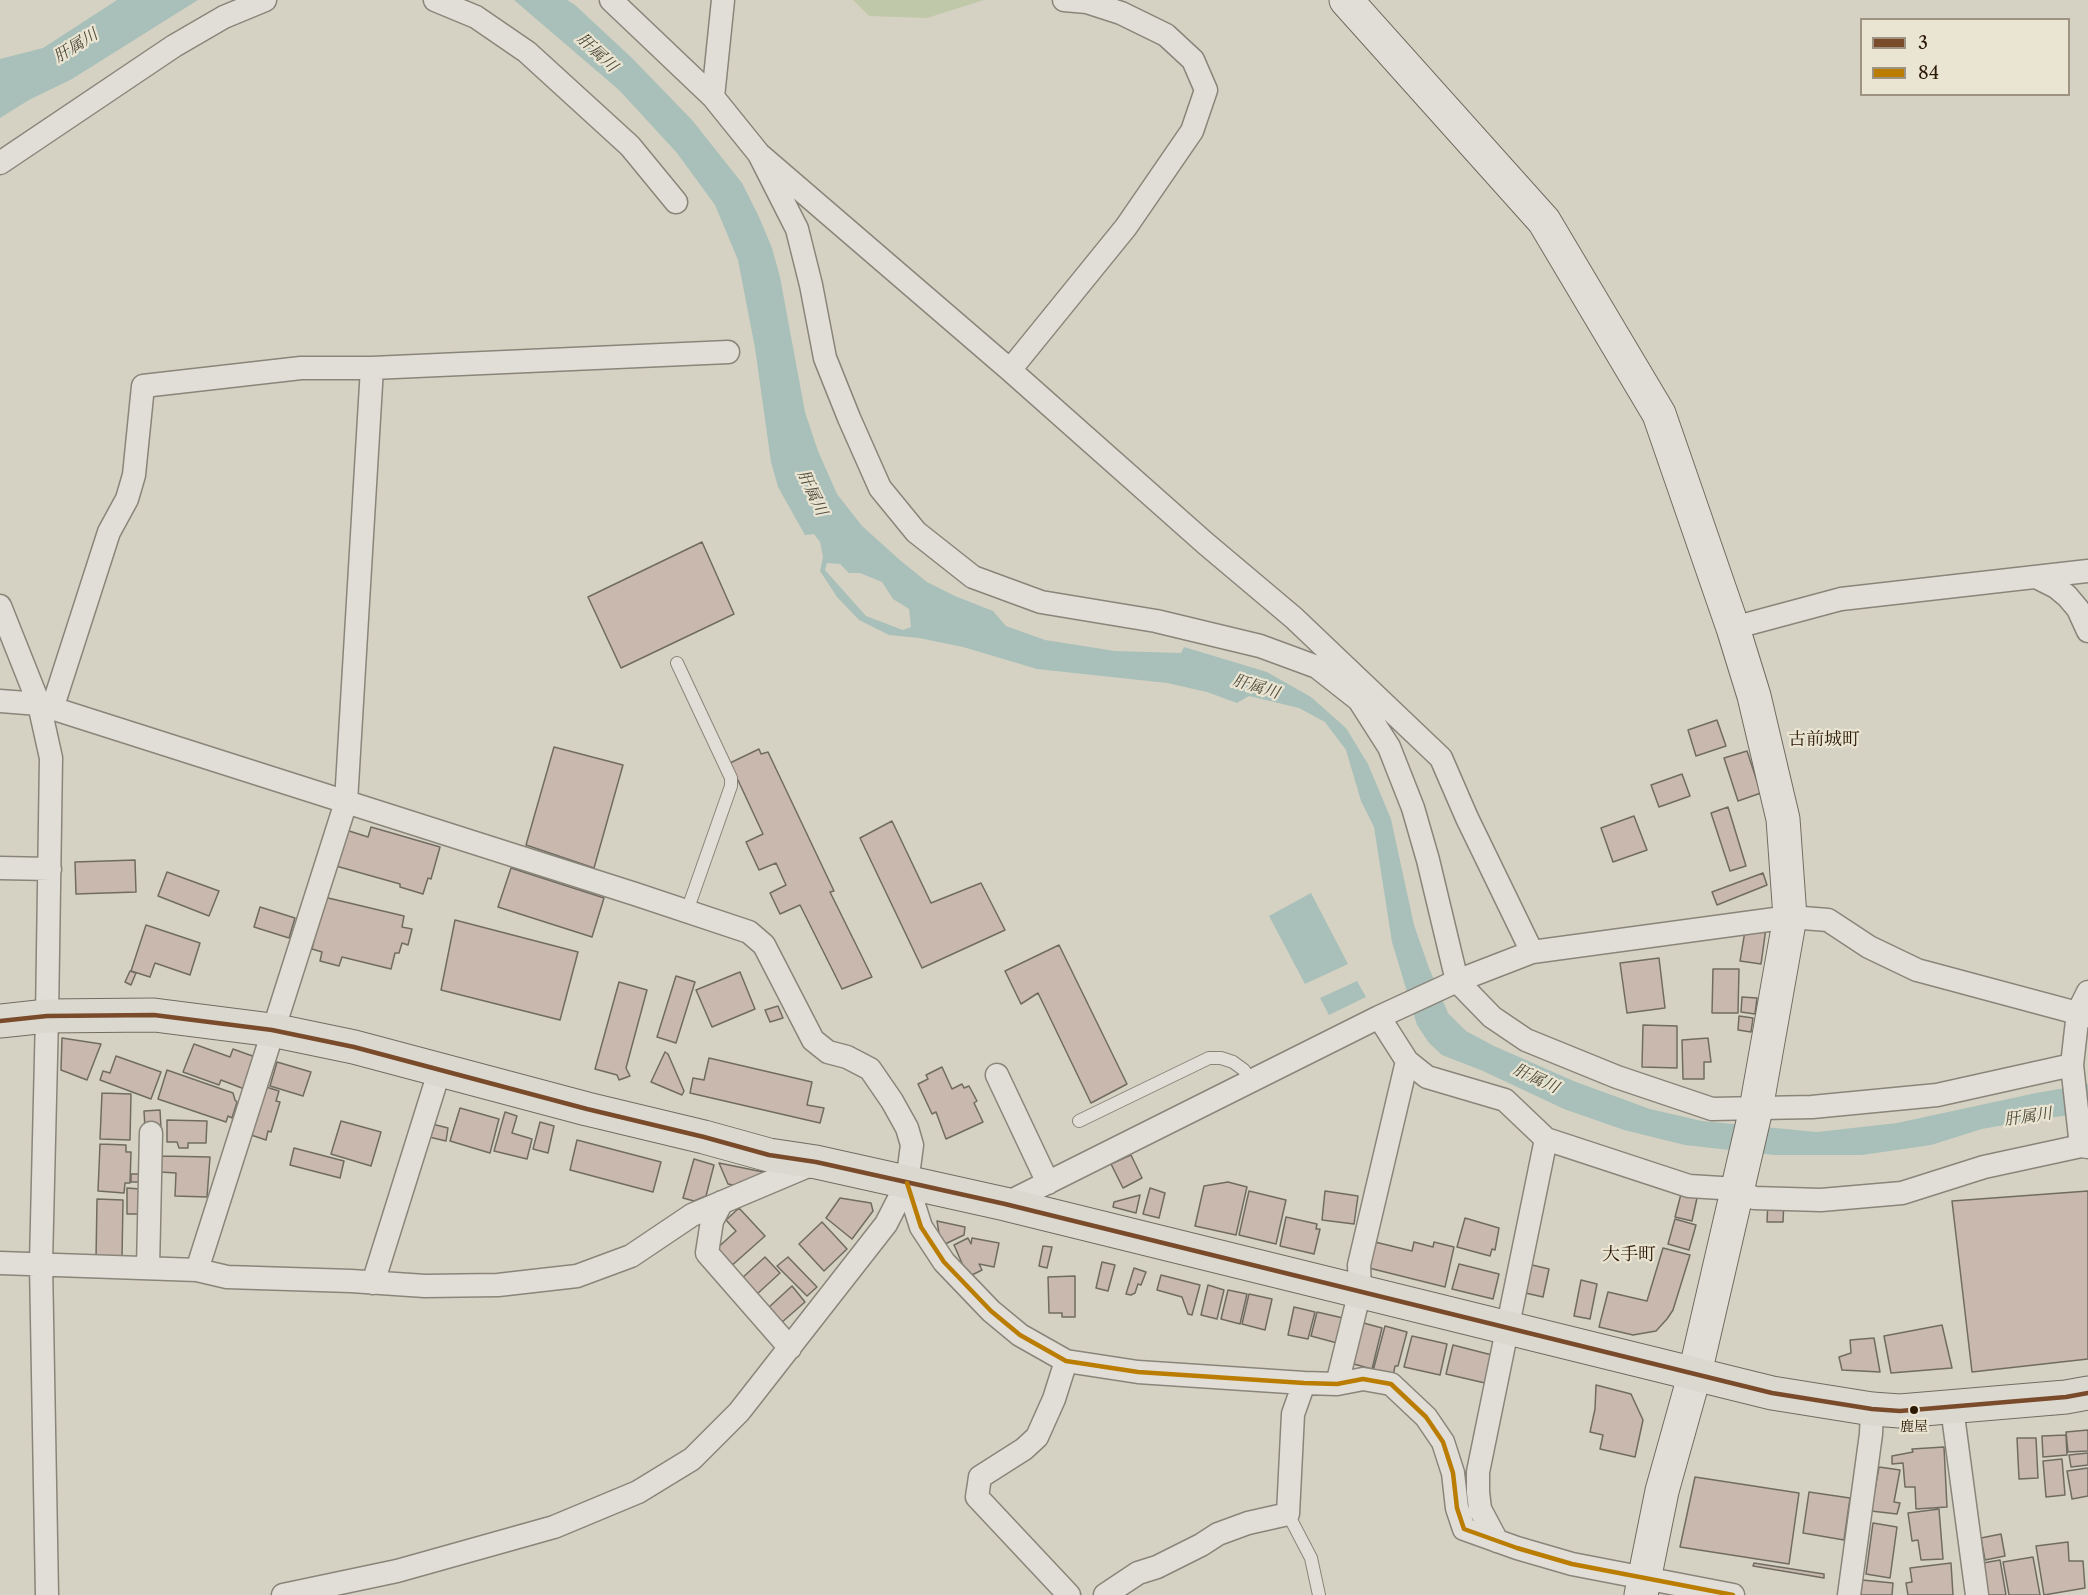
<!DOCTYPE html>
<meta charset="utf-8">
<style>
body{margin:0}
#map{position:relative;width:2088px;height:1595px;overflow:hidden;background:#d6d2c3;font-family:"Libre Caslon Text",serif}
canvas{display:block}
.legend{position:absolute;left:1860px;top:18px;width:210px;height:78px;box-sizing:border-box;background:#eae4d3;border:2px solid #9e9380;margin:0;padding:8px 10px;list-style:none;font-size:18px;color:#2c1904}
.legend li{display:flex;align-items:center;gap:12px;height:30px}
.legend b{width:30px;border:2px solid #9e9380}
</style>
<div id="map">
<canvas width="2088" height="1595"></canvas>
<ul class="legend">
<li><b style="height:8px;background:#7a4b2a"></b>3</li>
<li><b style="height:8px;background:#ba7c01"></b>84</li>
</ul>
</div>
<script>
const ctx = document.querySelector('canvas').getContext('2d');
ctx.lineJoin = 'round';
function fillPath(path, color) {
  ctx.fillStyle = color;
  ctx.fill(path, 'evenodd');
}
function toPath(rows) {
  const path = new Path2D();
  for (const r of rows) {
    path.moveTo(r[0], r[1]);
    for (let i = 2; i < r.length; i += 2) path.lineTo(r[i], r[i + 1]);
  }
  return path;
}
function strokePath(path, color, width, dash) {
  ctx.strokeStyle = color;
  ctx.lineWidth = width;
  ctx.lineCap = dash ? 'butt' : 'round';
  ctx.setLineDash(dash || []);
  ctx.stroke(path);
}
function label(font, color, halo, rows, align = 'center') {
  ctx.font = font + ' "Libre Caslon Text","Noto Serif JP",serif';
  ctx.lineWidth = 4.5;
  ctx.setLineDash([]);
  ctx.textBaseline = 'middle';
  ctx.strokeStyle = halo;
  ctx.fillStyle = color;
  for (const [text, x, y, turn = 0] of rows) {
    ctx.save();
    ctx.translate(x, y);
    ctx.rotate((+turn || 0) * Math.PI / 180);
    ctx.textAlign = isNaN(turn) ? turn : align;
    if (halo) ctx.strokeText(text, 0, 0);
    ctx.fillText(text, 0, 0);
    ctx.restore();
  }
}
const green = toPath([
 [853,0,984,0,927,18,869,16]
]);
const water = toPath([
 [117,0,198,0,72,79,29,100,0,118,0,59,43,48],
 [514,0,567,0,575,5,632,58,692,120,742,183,759,217,772,248,780,277,805,412,818,451,837,494,862,526,901,561,927,582,955,596,993,611,1006,626,1045,640,1115,651,1181,653,1184,647,1267,672,1311,697,1346,728,1368,764,1391,819,1414,925,1429,968,1448,1013,1466,1031,1494,1046,1576,1082,1650,1109,1702,1121,1817,1132,1897,1123,2036,1093,2088,1084,2088,1113,2037,1119,1982,1129,1931,1145,1862,1155,1774,1155,1685,1145,1624,1130,1564,1109,1483,1071,1442,1055,1429,1043,1417,1025,1392,942,1374,827,1361,801,1346,750,1325,722,1299,708,1249,696,1237,703,1207,692,1167,683,1037,669,963,647,919,638,889,635,859,620,837,597,820,571,823,557,820,542,814,534,805,535,778,487,771,462,755,348,738,260,715,205,677,153,619,90],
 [827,563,840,564,849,573,860,573,882,582,893,599,909,609,911,627,903,630,866,616,825,570],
 [1311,893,1348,964,1305,984,1269,916],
 [1357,981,1366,997,1329,1015,1320,998]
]);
const building = toPath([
 [702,542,734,614,621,668,588,597,702,542],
 [1717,720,1726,746,1696,756,1688,730,1717,720],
 [554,747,623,765,594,868,526,845,554,747],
 [759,749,761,754,768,752,834,891,830,892,872,977,842,989,800,905,780,914,770,893,786,885,776,863,759,870,746,842,763,834,730,763,759,749],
 [1747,751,1761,793,1738,801,1724,758,1747,751],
 [1682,774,1690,796,1659,807,1651,785,1682,774],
 [1728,807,1746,866,1730,871,1711,813,1728,807],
 [1634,816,1647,850,1613,862,1601,828,1634,816],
 [892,821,931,903,981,883,1005,930,922,968,860,838,892,821],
 [371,827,440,847,431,879,428,878,423,894,400,887,400,884,336,866,346,830,368,837,371,827],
 [135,860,136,892,76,894,75,862,135,860],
 [511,868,604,898,592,937,498,907,511,868],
 [167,872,219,891,209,916,158,896,167,872],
 [1763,873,1767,885,1717,905,1712,892,1763,873],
 [324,897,404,916,402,927,412,929,408,945,402,943,399,953,395,953,391,969,342,957,339,966,320,961,322,952,312,949,324,897],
 [260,907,295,918,289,938,254,927,260,907],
 [455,920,578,952,560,1020,441,990,455,920],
 [146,925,200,943,190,975,155,963,150,977,131,971,146,925],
 [1746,925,1766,928,1761,964,1740,961,1746,925],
 [1059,945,1127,1084,1091,1103,1038,993,1021,1004,1005,971,1059,945],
 [1659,958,1665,1008,1627,1013,1620,963,1659,958],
 [1713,969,1739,969,1738,1013,1712,1013,1713,969],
 [130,971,136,973,131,985,125,982,130,971],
 [740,972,755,1009,712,1027,696,990,740,972],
 [676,976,695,982,676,1043,657,1037,676,976],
 [619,982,647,990,626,1068,630,1076,619,1080,617,1075,595,1069,619,982],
 [1742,997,1757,998,1755,1014,1741,1012,1742,997],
 [778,1006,783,1018,770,1022,765,1010,778,1006],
 [1739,1016,1753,1018,1751,1032,1738,1030,1739,1016],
 [1643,1025,1677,1026,1677,1068,1642,1067,1643,1025],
 [62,1038,101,1044,87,1080,61,1070,62,1038],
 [1708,1038,1711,1062,1704,1062,1704,1079,1683,1079,1682,1040,1708,1038],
 [194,1044,230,1057,233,1049,258,1058,247,1090,221,1080,219,1085,183,1072,194,1044],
 [665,1052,668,1054,684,1091,682,1095,651,1082,665,1052],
 [116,1056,161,1072,151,1099,100,1080,103,1071,110,1073,116,1056],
 [709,1058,812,1082,807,1105,824,1108,820,1123,690,1093,693,1078,704,1080,709,1058],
 [277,1062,311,1072,303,1096,270,1086,277,1062],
 [942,1067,952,1089,962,1084,964,1088,969,1086,977,1101,974,1103,983,1122,946,1139,936,1112,932,1114,918,1084,928,1079,926,1075,942,1067],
 [167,1070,233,1093,235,1100,237,1102,232,1118,228,1116,226,1122,158,1099,167,1070],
 [263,1086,279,1091,276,1101,280,1102,271,1132,268,1131,266,1140,248,1134,263,1086],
 [102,1093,131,1094,130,1140,100,1139,102,1093],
 [460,1108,499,1119,490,1153,450,1141,460,1108],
 [160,1110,161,1128,145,1129,144,1111,160,1110],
 [505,1112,517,1116,512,1133,532,1139,527,1159,494,1151,505,1112],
 [167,1120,207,1121,206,1143,188,1143,188,1148,179,1148,177,1142,167,1142,167,1120],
 [341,1121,381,1132,371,1166,331,1154,341,1121],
 [540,1122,554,1126,548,1153,533,1149,540,1122],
 [432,1124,448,1128,446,1141,429,1137,432,1124],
 [577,1140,661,1162,653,1192,570,1170,577,1140],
 [100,1144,126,1145,126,1152,131,1152,130,1183,125,1183,124,1193,98,1191,100,1144],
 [294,1148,344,1161,340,1178,290,1165,294,1148],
 [1131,1155,1142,1178,1123,1188,1111,1164,1131,1155],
 [161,1156,210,1157,207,1197,175,1196,176,1173,160,1172,161,1156],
 [694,1159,714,1165,706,1196,694,1201,683,1198,694,1159],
 [719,1163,768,1173,738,1186,728,1184,719,1163],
 [131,1174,141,1174,141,1182,131,1182,131,1174],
 [1228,1182,1247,1187,1236,1235,1195,1226,1204,1186,1228,1182],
 [127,1188,140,1189,140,1214,127,1214,127,1188],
 [1150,1188,1165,1193,1159,1218,1143,1214,1150,1188],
 [1249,1191,1286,1200,1276,1244,1239,1235,1249,1191],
 [1325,1191,1358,1196,1354,1224,1322,1220,1325,1191],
 [2088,1191,2088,1359,1972,1372,1952,1201,2088,1191],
 [1681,1194,1697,1198,1692,1221,1675,1217,1681,1194],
 [1140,1195,1136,1213,1113,1207,1114,1202,1140,1195],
 [840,1198,871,1203,873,1211,852,1239,826,1218,840,1198],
 [97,1199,123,1200,122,1259,96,1259,97,1199],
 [1768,1200,1784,1200,1783,1222,1767,1222,1768,1200],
 [739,1208,765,1236,729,1268,714,1251,736,1231,726,1220,739,1208],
 [1286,1217,1317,1224,1316,1229,1320,1229,1314,1254,1280,1246,1286,1217],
 [1465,1218,1499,1228,1495,1250,1492,1249,1490,1256,1457,1247,1465,1218],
 [1675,1219,1696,1225,1689,1250,1668,1244,1675,1219],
 [937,1221,965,1227,964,1235,941,1246,937,1221],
 [822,1222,847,1249,824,1271,799,1244,822,1222],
 [968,1238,971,1244,972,1238,999,1243,994,1267,979,1264,982,1270,968,1277,954,1245,968,1238],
 [1375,1242,1412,1251,1414,1242,1433,1247,1434,1242,1454,1247,1445,1287,1369,1268,1375,1242],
 [1043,1246,1052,1247,1047,1268,1039,1266,1043,1246],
 [1663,1248,1690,1255,1673,1310,1667,1319,1656,1331,1633,1335,1599,1327,1608,1292,1647,1301,1663,1248],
 [765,1257,780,1273,756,1295,741,1279,765,1257],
 [788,1257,817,1287,807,1296,777,1266,788,1257],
 [1102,1262,1115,1265,1108,1291,1096,1288,1102,1262],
 [1459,1264,1499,1274,1493,1299,1452,1289,1459,1264],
 [1528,1264,1549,1269,1543,1297,1521,1292,1528,1264],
 [1134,1268,1146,1272,1141,1285,1138,1284,1135,1293,1131,1295,1126,1294,1134,1268],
 [1161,1275,1200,1285,1192,1315,1188,1314,1182,1297,1157,1290,1161,1275],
 [1075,1276,1075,1317,1062,1317,1062,1313,1049,1313,1048,1277,1075,1276],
 [1581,1280,1597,1284,1590,1319,1574,1316,1581,1280],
 [1208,1285,1224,1290,1217,1319,1201,1315,1208,1285],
 [792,1286,805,1302,781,1323,768,1308,792,1286],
 [1228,1290,1247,1294,1240,1324,1221,1319,1228,1290],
 [1249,1294,1272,1299,1265,1330,1242,1324,1249,1294],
 [1294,1307,1315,1312,1308,1339,1288,1335,1294,1307],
 [1317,1312,1343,1318,1337,1343,1311,1336,1317,1312],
 [1360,1322,1382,1328,1372,1369,1350,1363,1360,1322],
 [1942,1325,1952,1368,1891,1373,1884,1336,1942,1325],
 [1385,1326,1407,1332,1398,1366,1395,1366,1393,1376,1373,1371,1385,1326],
 [1412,1336,1447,1344,1440,1375,1404,1367,1412,1336],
 [1874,1338,1880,1372,1842,1370,1839,1357,1851,1353,1850,1340,1874,1338],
 [1453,1345,1492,1355,1485,1383,1446,1374,1453,1345],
 [1596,1385,1631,1394,1643,1420,1635,1457,1600,1449,1603,1435,1590,1432,1595,1409,1596,1385],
 [2088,1430,2088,1451,2068,1452,2066,1432,2088,1430],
 [2066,1435,2067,1455,2043,1457,2042,1436,2066,1435],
 [2017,1438,2036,1438,2038,1478,2019,1479,2017,1438],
 [1944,1447,1947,1507,1916,1509,1915,1487,1905,1487,1903,1463,1892,1464,1892,1456,1913,1452,1912,1449,1944,1447],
 [2088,1453,2088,1465,2071,1467,2069,1455,2088,1453],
 [2062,1459,2065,1495,2046,1497,2043,1461,2062,1459],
 [1879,1467,1900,1470,1894,1502,1900,1503,1897,1514,1871,1511,1879,1467],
 [2088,1468,2088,1496,2072,1499,2067,1471,2088,1468],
 [1695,1477,1799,1493,1789,1564,1680,1547,1695,1477],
 [1809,1492,1850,1498,1844,1540,1803,1533,1809,1492],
 [1939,1509,1943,1559,1921,1560,1918,1540,1912,1541,1908,1513,1939,1509],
 [1873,1523,1897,1527,1890,1578,1866,1574,1873,1523],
 [2001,1534,2005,1556,1985,1560,1981,1538,2001,1534],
 [2068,1542,2069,1561,2083,1561,2085,1588,2044,1595,2036,1546,2068,1542],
 [2033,1557,2040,1595,2009,1595,2003,1562,2033,1557],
 [2000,1560,2006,1595,1988,1595,1983,1563,2000,1560],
 [1754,1563,1824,1574,1824,1578,1753,1566,1754,1563],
 [1951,1563,1953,1595,1908,1595,1906,1583,1912,1582,1910,1568,1951,1563],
 [1862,1580,1893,1583,1892,1595,1861,1595,1862,1580]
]);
const lane = toPath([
 [677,663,731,778,731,786,687,911],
 [1079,1121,1209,1058,1221,1058,1233,1062,1244,1070,1250,1082],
 [1288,1514,1311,1558,1319,1595]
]);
const street = toPath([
 [435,0,476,17,527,52,630,146,676,202],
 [611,0,713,97,759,154,1010,370,1205,543,1294,618,1441,758,1467,818,1532,952],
 [713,97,723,0],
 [759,154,797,229,811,285,825,358,849,418,880,488,916,532,973,577,1041,602,1156,621,1260,646,1317,667,1359,700,1389,747,1413,808,1428,860,1457,981,1492,1017,1526,1040,1617,1077,1712,1109,1812,1107,1937,1095,2072,1065],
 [0,163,174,46,224,17,265,0],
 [1010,370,1126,227,1192,131,1206,90,1193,60,1166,35,1121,13,1087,2,1064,0],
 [2038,578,2056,587,2067,596,2078,609,2088,631],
 [0,606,39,704,51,758,47,1016,41,1263,47,1595],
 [1733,628,1841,599,2088,571],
 [0,701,39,704,635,894,749,932,764,945,813,1040,828,1052,847,1057,870,1069,892,1101,907,1128,912,1145,907,1183,886,1224,739,1412,692,1459,638,1492,554,1527,397,1571,283,1595],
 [52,709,109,532,127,499,134,475,143,386,301,368,372,368,728,352],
 [0,868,50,869],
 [1379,1017,1407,1061,1427,1077,1505,1100,1546,1139,1689,1186,1737,1189,1754,1198,1821,1200,1902,1193,1984,1167,2081,1146,2088,1147],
 [997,1075,1048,1183],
 [2081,1146,2072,1065,2078,1012,2088,992],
 [907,1183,921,1227,944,1262,991,1311,1020,1335,1066,1361,1138,1372,1304,1383,1337,1384,1363,1379,1391,1384,1426,1417,1443,1442,1453,1473,1457,1508,1464,1529,1517,1548,1572,1564,1733,1595],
 [722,1202,712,1221,707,1253,790,1348],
 [1005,1204,1379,1017,1457,981,1532,952,1790,917,1828,920,1869,947,1917,970,2088,1016],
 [0,1263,197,1270,227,1277,351,1281,425,1286,498,1285,577,1276,631,1256,692,1215,815,1163],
 [148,1268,151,1133],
 [197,1270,346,802,372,368],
 [373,1283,440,1069],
 [1066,1361,1054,1399,1037,1437,1024,1449,980,1477,977,1497,1069,1595],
 [1337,1384,1360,1291,1359,1265,1407,1061],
 [1952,1408,1977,1595],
 [1497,1541,1480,1509,1478,1492,1478,1472,1546,1139],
 [1105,1595,1138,1573,1157,1567,1201,1545,1218,1534,1248,1523,1288,1514,1293,1414,1304,1383],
 [1849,1595,1871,1434,1872,1409]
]);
const secondary = toPath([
 [1346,0,1544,221,1659,414,1733,628,1754,696,1783,819,1790,917,1756,1109,1695,1373,1662,1491,1641,1595]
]);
const highway = toPath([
 [0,1021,47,1016,154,1015,272,1030,354,1047,587,1109,704,1137,769,1155,816,1162,1005,1204,1772,1393,1872,1409,1900,1411,2066,1397,2088,1393]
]);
const bus1 = toPath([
 [0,1021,47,1016,154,1015,272,1030,354,1047,587,1109,704,1137,769,1155,816,1162,1005,1204,1772,1393,1872,1409,1900,1411,2066,1397,2088,1393]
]);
const bus2 = toPath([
 [907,1183,921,1227,944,1262,991,1311,1020,1335,1066,1361,1138,1372,1304,1383,1337,1384,1363,1379,1391,1384,1426,1417,1443,1442,1453,1473,1457,1508,1464,1529,1517,1548,1572,1564,1733,1595]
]);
const markers = [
 [1914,1410,5,"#2c1904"]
];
const busNames = [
 ["鹿屋",1914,1427]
];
const waterNames = [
 ["肝属川",76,46,-32],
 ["肝属川",597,53,43],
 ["肝属川",812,493,65],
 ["肝属川",1256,687,17],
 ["肝属川",1536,1079,25],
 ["肝属川",2028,1117,-8]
];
const quarterNames = [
 ["古前城町",1824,740],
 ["大手町",1629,1255]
];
fillPath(green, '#bfc8a9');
fillPath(water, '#a8c0b9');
fillPath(building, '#c8b8ae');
strokePath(building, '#716c61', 1.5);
strokePath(lane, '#8a857a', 14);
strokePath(street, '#8a857a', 25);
strokePath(secondary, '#716c61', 35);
strokePath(highway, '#716c61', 35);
strokePath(lane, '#e1ded7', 12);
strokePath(street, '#e1ded7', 22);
strokePath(secondary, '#e1ded7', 33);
strokePath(highway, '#dbd8d0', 33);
strokePath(bus1, '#7a4b2a', 4.5);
strokePath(bus2, '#ba7c01', 4.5);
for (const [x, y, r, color] of markers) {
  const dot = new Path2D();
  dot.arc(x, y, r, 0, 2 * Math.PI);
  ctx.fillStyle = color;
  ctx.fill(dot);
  strokePath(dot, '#eae4d3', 2);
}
label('14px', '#2c1904', '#eae4d3', busNames);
label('italic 16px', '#4b4939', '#eae4d3', waterNames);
label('18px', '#2c1904', '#eae4d3', quarterNames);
</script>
